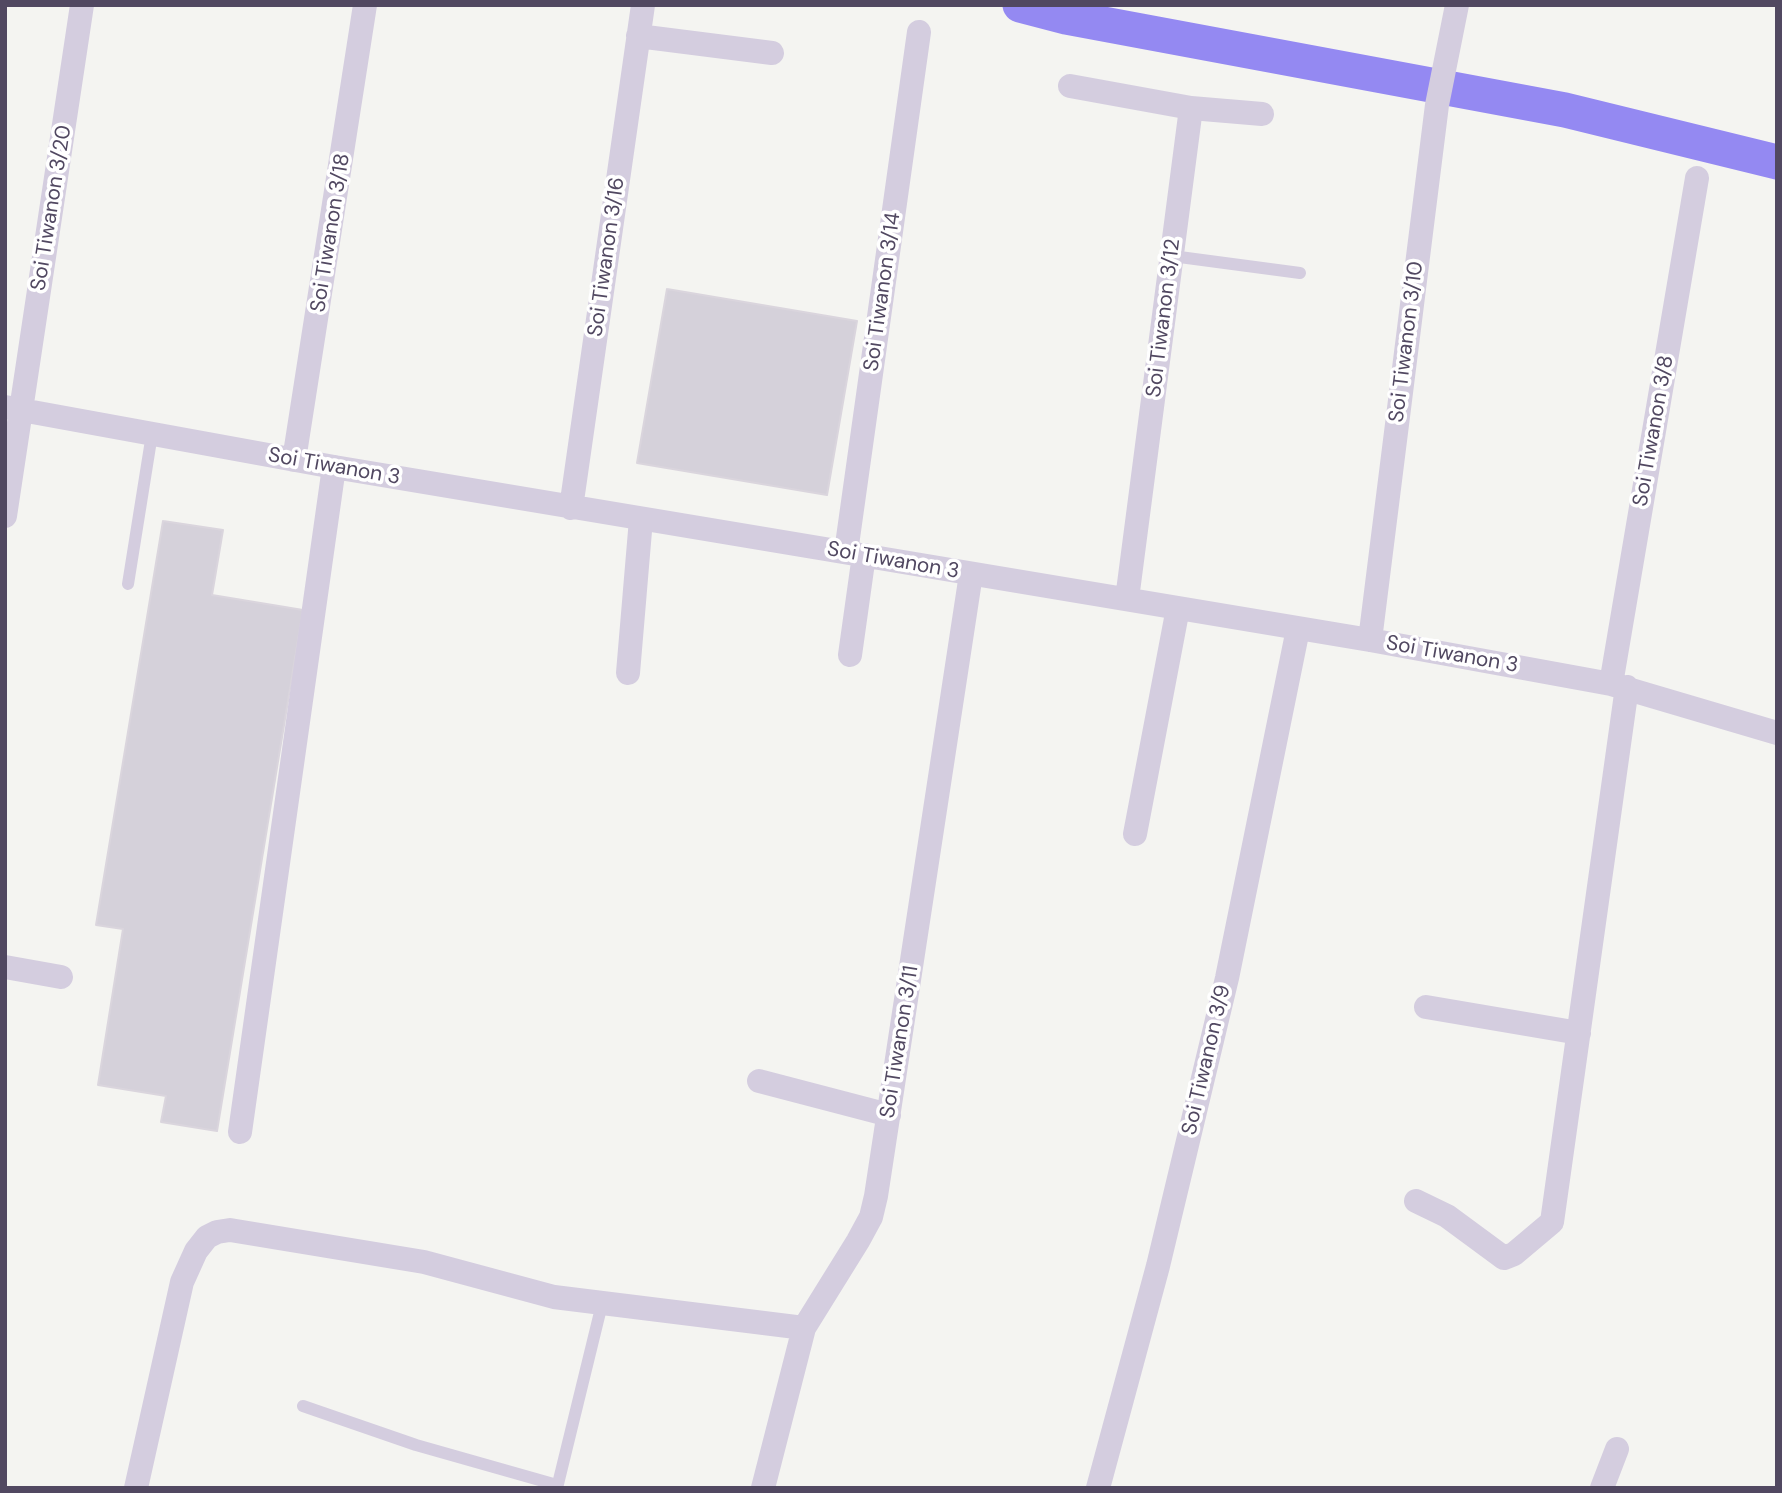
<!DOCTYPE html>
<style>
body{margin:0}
#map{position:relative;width:1782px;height:1493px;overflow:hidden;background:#f4f4f1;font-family:"DM Sans",sans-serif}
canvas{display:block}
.frame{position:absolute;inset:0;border:7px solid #514861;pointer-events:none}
</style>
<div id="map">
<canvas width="1782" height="1493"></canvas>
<div class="frame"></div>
</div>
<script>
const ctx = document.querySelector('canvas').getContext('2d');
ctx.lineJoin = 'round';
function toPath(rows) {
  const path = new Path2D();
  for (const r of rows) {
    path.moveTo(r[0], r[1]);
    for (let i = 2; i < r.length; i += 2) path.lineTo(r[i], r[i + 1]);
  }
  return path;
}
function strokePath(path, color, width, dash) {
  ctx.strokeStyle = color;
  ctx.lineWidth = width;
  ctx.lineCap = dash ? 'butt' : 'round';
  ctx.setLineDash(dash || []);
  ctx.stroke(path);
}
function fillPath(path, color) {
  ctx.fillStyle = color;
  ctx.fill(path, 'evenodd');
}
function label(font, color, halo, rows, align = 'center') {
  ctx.font = font + ' "DM Sans",sans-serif';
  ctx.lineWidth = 7;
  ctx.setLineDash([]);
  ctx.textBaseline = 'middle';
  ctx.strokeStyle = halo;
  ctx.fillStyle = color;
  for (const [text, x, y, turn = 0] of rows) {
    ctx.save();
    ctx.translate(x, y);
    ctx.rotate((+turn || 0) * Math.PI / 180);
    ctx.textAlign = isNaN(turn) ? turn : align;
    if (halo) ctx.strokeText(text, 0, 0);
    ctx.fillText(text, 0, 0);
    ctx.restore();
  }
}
const canal = toPath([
 [1020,5,1066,17,1565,110,1777,162]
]);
const building = toPath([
 [667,289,857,321,827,495,637,463,667,289],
 [163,521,223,530,212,595,303,610,217,1131,161,1122,166,1096,98,1085,123,929,96,925,163,521]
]);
const service = toPath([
 [1172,256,1300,273],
 [128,584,152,434],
 [303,1406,416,1445,557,1485],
 [557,1488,602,1304]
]);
const minor = toPath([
 [638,36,772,53],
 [1070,86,1191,108],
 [5,407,334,467,1370,640,1611,684,1777,733],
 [294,460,365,5],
 [571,508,643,5],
 [5,516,82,5],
 [846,552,919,32],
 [1127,599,1191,108,1262,114],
 [1370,640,1437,105,1457,5],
 [850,655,864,555],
 [628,673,641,519],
 [1611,684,1697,178],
 [1135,834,1178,608],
 [5,967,61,977],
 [1426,1007,1579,1033],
 [759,1081,889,1115],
 [240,1132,334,467],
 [1416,1201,1447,1216,1504,1258,1514,1254,1552,1222,1627,687],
 [136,1488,182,1282,196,1251,207,1237,217,1232,230,1230,424,1262,554,1297,804,1328],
 [763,1488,804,1328,858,1241,871,1217,876,1196,971,574],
 [1098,1488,1158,1266,1227,978,1298,629],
 [1602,1488,1617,1449]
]);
const streetNames = [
 ["Soi Tiwanon 3/20",52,208,-81],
 ["Soi Tiwanon 3/18",331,233,-81],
 ["Soi Tiwanon 3/16",607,257,-82],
 ["Soi Tiwanon 3/14",883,292,-82],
 ["Soi Tiwanon 3/12",1164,318,-83],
 ["Soi Tiwanon 3/10",1407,342,-83],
 ["Soi Tiwanon 3/8",1654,431,-80],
 ["Soi Tiwanon 3",334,467,10],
 ["Soi Tiwanon 3",893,561,10],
 ["Soi Tiwanon 3",1452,655,10],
 ["Soi Tiwanon 3/11",900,1042,-81],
 ["Soi Tiwanon 3/9",1207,1060,-77]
];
strokePath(canal, '#9489f2', 35);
fillPath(building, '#d5d1da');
strokePath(building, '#dad5dd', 2);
strokePath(service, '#d4cddf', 12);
strokePath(minor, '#d4cddf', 24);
label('21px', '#514861', '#fff', streetNames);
</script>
